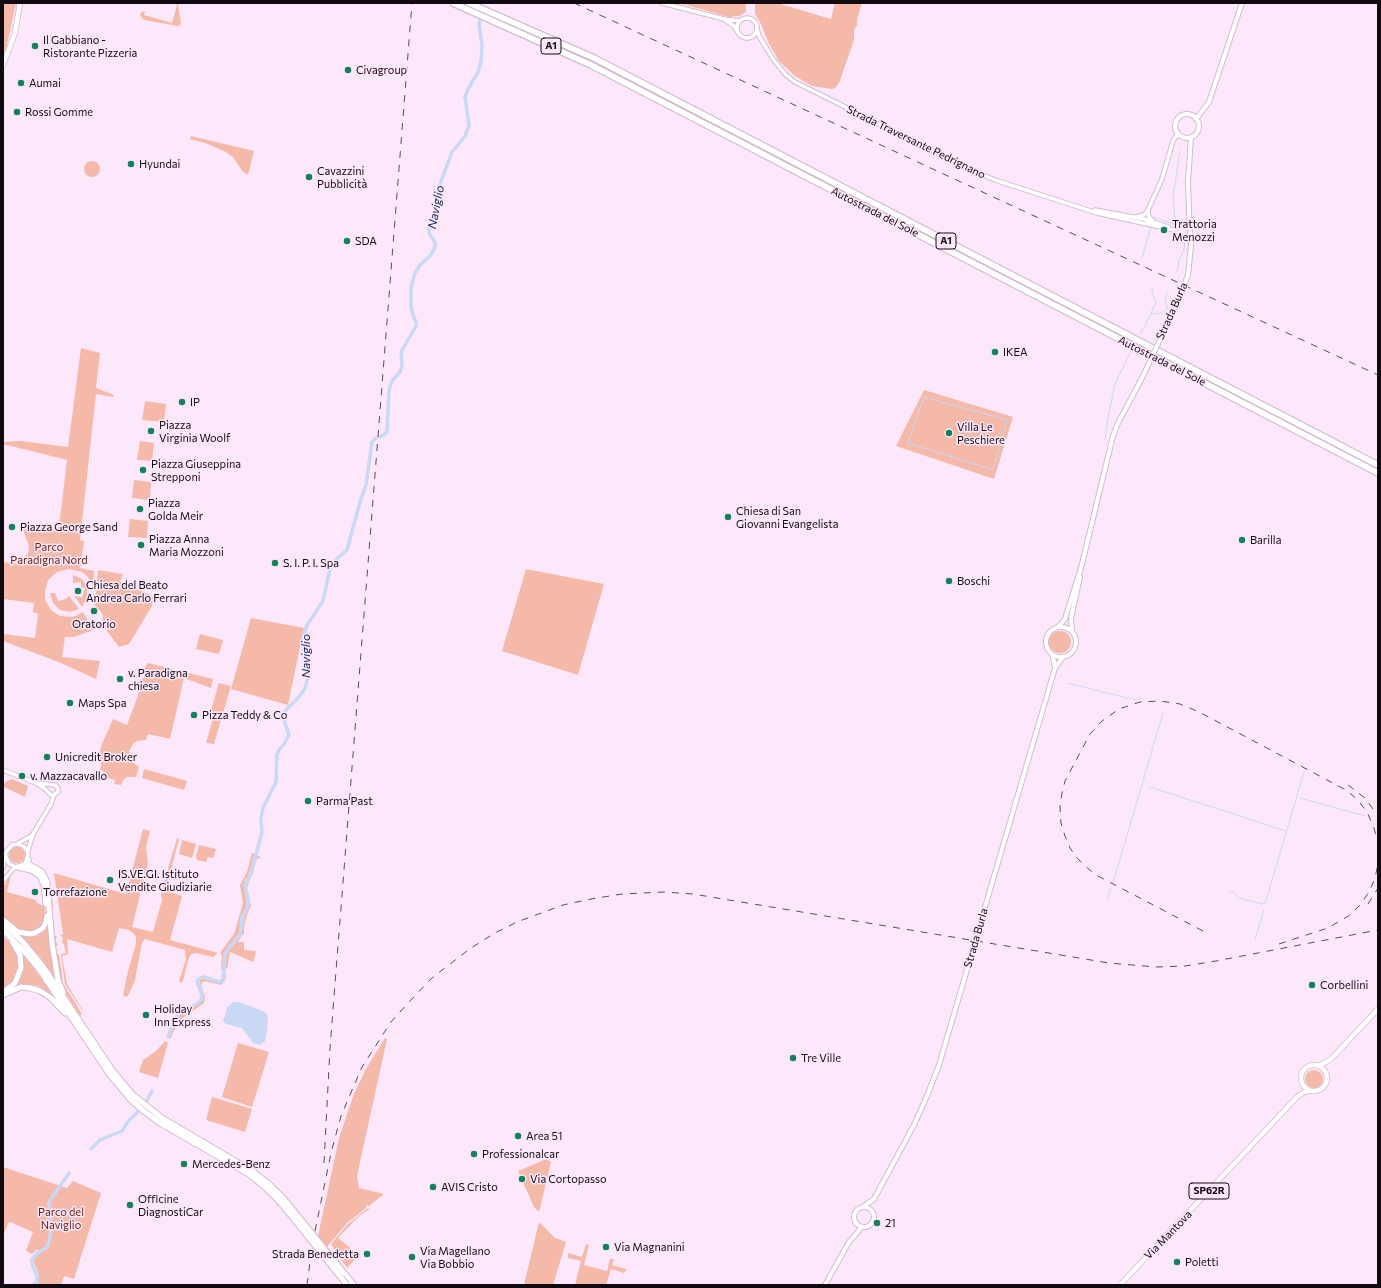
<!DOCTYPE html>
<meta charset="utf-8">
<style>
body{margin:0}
#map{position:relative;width:1381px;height:1288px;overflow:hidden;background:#fde8fb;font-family:Commissioner,sans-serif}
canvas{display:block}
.frame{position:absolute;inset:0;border:4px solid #120a11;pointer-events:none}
</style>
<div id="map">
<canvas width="1381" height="1288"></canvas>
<div class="frame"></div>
</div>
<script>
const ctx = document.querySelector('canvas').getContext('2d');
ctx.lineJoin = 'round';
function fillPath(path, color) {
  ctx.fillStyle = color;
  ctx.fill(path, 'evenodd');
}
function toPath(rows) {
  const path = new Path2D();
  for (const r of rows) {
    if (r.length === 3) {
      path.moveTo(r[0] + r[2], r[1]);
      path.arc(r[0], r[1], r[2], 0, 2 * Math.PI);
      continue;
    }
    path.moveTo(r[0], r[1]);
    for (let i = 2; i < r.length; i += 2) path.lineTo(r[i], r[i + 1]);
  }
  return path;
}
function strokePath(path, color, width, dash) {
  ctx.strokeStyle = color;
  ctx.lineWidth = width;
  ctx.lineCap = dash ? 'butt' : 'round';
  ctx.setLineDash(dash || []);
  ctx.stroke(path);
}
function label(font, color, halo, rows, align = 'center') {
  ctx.font = font + ' Commissioner,sans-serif';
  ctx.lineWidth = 3;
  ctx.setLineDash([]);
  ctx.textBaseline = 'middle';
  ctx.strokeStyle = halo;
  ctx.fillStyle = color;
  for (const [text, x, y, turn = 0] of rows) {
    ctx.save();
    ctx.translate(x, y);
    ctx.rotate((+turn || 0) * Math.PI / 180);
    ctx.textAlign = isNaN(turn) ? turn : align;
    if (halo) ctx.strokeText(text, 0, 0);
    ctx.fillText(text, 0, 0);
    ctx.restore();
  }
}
const green = toPath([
 [4,3,16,3,7,45,3,57,3,6],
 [172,3,176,3,178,4,181,24,180,25,178,26,144,20,141,17,140,14,143,11,145,12,144,15,172,23,177,5],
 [679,3,746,3,746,12,739,16,729,17],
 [755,3,777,3,831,19,835,3,862,3,857,19,857,25,854,30,854,40,839,83,835,88,832,89,812,86,795,76,779,61,768,42,761,24,755,14],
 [191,136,254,151,248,175,243,172,233,157,224,151,205,143,190,139],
 [92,169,8],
 [81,348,100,353,96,388,114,395,113,397,96,394,80,540,84,541,80,568,94,571,93,586,88,577,82,572,69,569,57,572,48,580,45,591,45,600,51,610,60,616,73,617,83,612,93,630,74,637,65,637,62,657,100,661,96,679,61,663,3,641,3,634,35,638,38,614,33,612,34,603,3,599,3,562,27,565,27,564,25,563,26,555,28,555,29,546,23,530,24,523,49,532,53,531,56,527,59,527,67,460,3,444,3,442,21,441,68,447],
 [924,390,1013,417,994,479,896,446],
 [145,401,166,404,164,422,142,420],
 [140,441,154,443,152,461,137,460],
 [134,480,151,482,150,500,132,498],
 [130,519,148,521,147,538,128,537],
 [526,569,604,584,578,675,502,651],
 [98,570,123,574,120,582,153,596,152,606,129,644,119,647,101,623,103,616,101,612,94,604,93,594,96,594],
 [73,575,82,579,87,587,87,598,82,607,74,596,82,597,85,588,81,587,81,582,73,583],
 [50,593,55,593,58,601,66,599,69,596,79,609,70,612,60,610,53,603],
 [251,618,304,628,288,705,231,689],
 [1060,642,11],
 [200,634,223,640,219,654,196,649],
 [148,663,213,679,211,688,184,678,170,739,148,734,146,740,137,741,133,744,129,751,130,759,132,762,139,767,136,777,127,777,123,780,121,785,114,784,115,780,105,777,106,772,100,770,102,760,98,758,102,744,113,719,127,725,140,690,136,683,149,674,144,669],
 [219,683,231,686,214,744,206,743,214,715,210,713],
 [144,769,187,781,184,790,142,778],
 [12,779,28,786,25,797,4,787,5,782],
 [143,829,150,831,146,847,148,863,132,927,153,932,162,900,161,895,163,886,177,838,179,839,167,885,171,892,182,896,170,940,218,953,217,954,213,957,196,953,191,954,188,960,183,981,180,983,179,980,186,960,185,950,145,939,142,943,135,980,128,996,125,997,123,995,128,971,136,944,136,937,134,934,129,930,119,928,112,952,67,939,68,954,62,956,67,984,88,1019,65,984,61,956,61,954,66,953,64,944,63,944,62,942,63,938,60,935,63,934,54,873,126,894],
 [182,840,196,844,192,858,179,854],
 [199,845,216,849,213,858,208,857,206,862,197,860,196,857],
 [17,855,8],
 [252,853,255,854,248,876,245,880,244,886,247,905,241,917,239,934,224,954,223,972,221,969,222,955,220,953,234,934,243,903,240,885,247,872],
 [257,855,260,857,260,859,258,858,257,859,247,888,251,906,248,912,244,926,244,934,243,934,238,942,244,942,244,950,256,951,254,960,253,962,230,952,227,969,225,968,226,979,221,985,204,981,201,984,205,997,204,1003,181,1019,173,1032,171,1038,169,1038,174,1024,179,1015,197,1005,202,1000,203,994,199,980,204,978,219,983,224,980,225,955,231,947,241,936,244,917,249,907,246,886,252,872,255,857],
 [11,875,7,892,36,900,37,903,44,906,45,909,46,918,41,927,30,933,17,930,3,918,3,887],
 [51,899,52,899,53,906,52,907,53,917,52,917,54,936,57,936,55,940,58,945,56,946,57,954,59,954,63,983,82,1014,80,1016,66,994,60,978,53,936],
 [45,928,49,928,55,978,40,957,21,935,30,936],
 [3,936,11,944,18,955,20,964,15,981,3,990],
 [24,956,38,974,51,992,51,994,40,987,34,985,25,985,15,986,22,972,23,957],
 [385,1038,387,1039,357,1176,359,1188,384,1194,369,1206,366,1205,366,1208,347,1223,327,1247,318,1236,339,1138,354,1094,366,1069],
 [165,1041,168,1043,158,1078,139,1072,143,1060,156,1051],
 [238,1043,269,1052,252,1107,222,1097],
 [1314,1079,9],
 [212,1097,252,1109,245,1132,206,1120],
 [546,1159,551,1162,539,1212,534,1207,518,1171],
 [3,1167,67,1188,73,1181,101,1193,74,1279,64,1276,61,1285,36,1285,39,1275,33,1260,35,1257,40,1253,37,1249,32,1254,26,1251,33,1232,10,1222,9,1222,3,1235],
 [368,1208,371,1210,369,1209,357,1218,338,1238,359,1255,347,1268,331,1244,347,1225],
 [539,1222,555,1238,566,1242,553,1285,524,1285],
 [586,1244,589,1245,584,1265,607,1271,610,1259,614,1259,612,1265,626,1269,626,1270,624,1273,611,1269,606,1285,575,1285,581,1261,568,1258,568,1253,582,1257]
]);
const water = toPath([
 [233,1002,239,1002,265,1012,268,1016,267,1032,265,1041,260,1045,253,1043,242,1028,226,1024,223,1021,227,1008]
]);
const stream = toPath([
 [1154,217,1186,229,1184,249,1179,261,1177,272],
 [1173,227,1175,218,1173,197,1180,151],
 [1142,258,1151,227],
 [1151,314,1162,313,1168,308,1165,300,1167,292],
 [1140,334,1146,324,1156,302,1152,291,1152,286],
 [924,397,1007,420,993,470,908,443,924,397],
 [1105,440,1108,418,1115,384,1130,353],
 [1067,683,1136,700],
 [1150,787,1286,831],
 [1300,798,1365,816],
 [1113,883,1163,713],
 [1230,891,1234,892,1239,898,1262,904,1265,903],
 [1107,900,1111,888],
 [1265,904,1304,772],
 [1255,940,1264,909]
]);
const canal = toPath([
 [454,150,465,136,469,126,465,97,468,89,478,72,481,61,482,46,479,24,480,18],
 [380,437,385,434,387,431,389,390,392,381,400,372,402,366,401,352,416,326,416,322,413,315,411,307,411,287,415,273,420,265,431,255,435,247,435,242,430,235,429,230,436,207,439,187,452,152],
 [257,851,262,832,261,818,263,808,276,782,277,755,279,750,284,744,289,735,282,714,299,697,305,688,308,678,304,661,304,635,307,625,323,601,331,564,347,550,360,502,366,485,372,442,376,438],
 [168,1037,173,1023,178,1015,198,1003,201,1000,202,994,197,982,198,979,204,977,219,982,223,980,225,954,229,948,240,935,242,917,248,906,248,901,245,885,251,874,256,854],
 [146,1102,152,1091],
 [91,1149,100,1140,122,1131,129,1120,138,1112],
 [33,1285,37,1282,37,1276,32,1264,32,1260,36,1254,47,1247,50,1238,51,1227,49,1209,49,1202,69,1173]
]);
const tertiary = toPath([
 [662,3,724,19,739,21],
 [747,28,10],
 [725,20,734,26,737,31],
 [757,29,759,36,773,59,785,74,795,82,976,172,995,180,1097,213,1174,230],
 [1095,210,1144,219,1168,227],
 [1148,210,1149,217,1153,221],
 [1136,217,1144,215,1148,210,1162,179,1173,141,1178,133],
 [3,770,36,783,44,788,51,795,55,794,58,792,58,788,55,785,36,783],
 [17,844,33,835],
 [28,850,33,834,51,804,54,795],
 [3,868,6,852,12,845,18,844,23,846,27,850,28,855,25,864,16,867,9,864,6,856],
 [3,881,13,869,17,867]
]);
const secondary = toPath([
 [1187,126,12],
 [1196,119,1209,102,1242,3],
 [1189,211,1188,182,1191,137],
 [1059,626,1065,619,1067,612,1081,568,1113,436,1118,423,1142,378],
 [1061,642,15],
 [1072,631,1071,618,1080,577],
 [1055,668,1063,657],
 [976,938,1055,668,1054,661,1052,654],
 [864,1206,874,1199,914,1125,927,1096,939,1065,974,946],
 [864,1217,10],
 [825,1285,849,1242,862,1227]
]);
const primary = toPath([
 [3,65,15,33,20,3],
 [1314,1078,13],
 [1319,1066,1331,1059,1378,1009],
 [1120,1285,1297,1097,1304,1092,1309,1091]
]);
const trunk = toPath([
 [28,859,28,864,42,872,47,882,52,943,58,980,63,992],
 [18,867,31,870,40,876,44,885,46,904],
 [3,920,18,932,30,934,35,933,43,928,46,922,47,916],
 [3,923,23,942,42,965,112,1070,133,1095,162,1118,252,1171,269,1184,284,1199],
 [3,930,22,949,39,969,110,1075,131,1100,145,1112,160,1123,249,1174,266,1188,280,1202],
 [5,991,15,983,21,968,20,955,13,943],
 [3,995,21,987,30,988,40,991,51,998,65,1013],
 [344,1273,354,1285]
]);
const motorway = toPath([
 [453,3,591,65,1378,473],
 [469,3,594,58,1378,465]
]);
const rail = toPath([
 [574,3,1378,375],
 [1348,785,1365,798,1378,816],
 [1368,904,1378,888],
 [1203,931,1094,874,1077,858,1070,848,1065,836,1061,823,1060,807,1062,793,1065,781,1090,734,1102,721,1119,709,1140,702,1160,701,1180,704,1199,712,1346,790,1357,799,1367,812,1374,828,1378,843],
 [1279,944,1328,928,1350,915,1360,905,1369,892,1375,878,1378,864],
 [324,1163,330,1048,412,3],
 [315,1231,331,1153,341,1116,362,1067,391,1022,409,1002,433,977,471,948,495,933,517,922,563,905,591,899,622,894,664,892,693,894,1109,963,1156,967,1185,966,1216,961,1378,930],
 [307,1285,312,1247]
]);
const secondaryBridge = toPath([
 [1142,378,1179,299,1188,275,1191,246,1189,211],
 [974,946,976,938]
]);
const trunkBridge = toPath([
 [284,1199,344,1273],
 [280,1202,347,1285]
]);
const markers = [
 [35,46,4,"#15805c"],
 [348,70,4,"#15805c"],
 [21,83,4,"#15805c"],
 [17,112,4,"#15805c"],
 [131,164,4,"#15805c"],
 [309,177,4,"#15805c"],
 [1164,230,4,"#15805c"],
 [347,241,4,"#15805c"],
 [995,352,4,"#15805c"],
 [182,402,4,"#15805c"],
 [151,431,4,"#15805c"],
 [949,433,4,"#15805c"],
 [143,470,4,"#15805c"],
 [140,509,4,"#15805c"],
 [728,517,4,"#15805c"],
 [12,527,4,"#15805c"],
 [1242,540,4,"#15805c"],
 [141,545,4,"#15805c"],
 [275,563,4,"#15805c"],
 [949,581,4,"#15805c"],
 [78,591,4,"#15805c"],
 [94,611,4,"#15805c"],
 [120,679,4,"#15805c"],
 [70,703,4,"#15805c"],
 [194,715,4,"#15805c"],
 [47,757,4,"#15805c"],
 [22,776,4,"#15805c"],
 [308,801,4,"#15805c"],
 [110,880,4,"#15805c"],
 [35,892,4,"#15805c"],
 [1312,985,4,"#15805c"],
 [146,1015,4,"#15805c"],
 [793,1058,4,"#15805c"],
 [518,1136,4,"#15805c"],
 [474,1154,4,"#15805c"],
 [184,1164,4,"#15805c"],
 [522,1179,4,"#15805c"],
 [433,1187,4,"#15805c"],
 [130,1205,4,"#15805c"],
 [877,1223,4,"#15805c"],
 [606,1247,4,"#15805c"],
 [367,1254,4,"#15805c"],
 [412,1257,4,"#15805c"],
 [1177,1262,4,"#15805c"]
];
const shields = [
 [551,46,20],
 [946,241,20],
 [1209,1191,40]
];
const shieldNames = [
 ["A1",551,46],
 ["A1",946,241],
 ["SP62R",1209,1191]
];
const poiNames = [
 ["Il Gabbiano -",43,40],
 ["Ristorante Pizzeria",43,53],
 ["Civagroup",356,70],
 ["Aumai",29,83],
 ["Rossi Gomme",25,112],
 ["Hyundai",139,164],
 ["Cavazzini",317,171],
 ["Pubblicità",317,184],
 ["Trattoria",1172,224],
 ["Menozzi",1172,237],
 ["SDA",355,241],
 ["IKEA",1003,352],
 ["IP",190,402],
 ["Piazza",159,425],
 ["Virginia Woolf",159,438],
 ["Villa Le",957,427],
 ["Peschiere",957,440],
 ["Piazza Giuseppina",151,464],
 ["Strepponi",151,477],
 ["Piazza",148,503],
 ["Golda Meir",148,516],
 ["Chiesa di San",736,511],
 ["Giovanni Evangelista",736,524],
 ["Piazza George Sand",20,527],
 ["Piazza Anna",149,539],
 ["Maria Mozzoni",149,552],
 ["Barilla",1250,540],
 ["S. I. P. I. Spa",283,563],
 ["Boschi",957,581],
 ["Chiesa del Beato",86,585],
 ["Andrea Carlo Ferrari",86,598],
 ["Oratorio",94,624,"center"],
 ["v. Paradigna",128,673],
 ["chiesa",128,686],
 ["Maps Spa",78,703],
 ["Pizza Teddy & Co",202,715],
 ["Unicredit Broker",55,757],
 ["v. Mazzacavallo",30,776],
 ["Parma Past",316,801],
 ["IS.VE.GI. Istituto",118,874],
 ["Vendite Giudiziarie",118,887],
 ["Torrefazione",43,892],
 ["Corbellini",1320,985],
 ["Holiday",154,1009],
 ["Inn Express",154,1022],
 ["Tre Ville",801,1058],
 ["Area 51",526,1136],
 ["Professionalcar",482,1154],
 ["Mercedes-Benz",192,1164],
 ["Via Cortopasso",530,1179],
 ["AVIS Cristo",441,1187],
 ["Officine",138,1199],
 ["DiagnostiCar",138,1212],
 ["21",885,1223],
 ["Via Magnanini",614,1247],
 ["Via Magellano",420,1251],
 ["Via Bobbio",420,1264],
 ["Strada Benedetta",359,1254,"right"],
 ["Poletti",1185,1262]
];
const streetNames = [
 ["Strada Traversante Pedrignano",916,142,26],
 ["Autostrada del Sole",875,212,27],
 ["Strada Burla",1172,311,-66],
 ["Autostrada del Sole",1162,361,27],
 ["Strada Burla",976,938,-74],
 ["Via Mantova",1168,1235,-46]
];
const parkNames = [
 ["Parco",49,547],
 ["Paradigna Nord",49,560],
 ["Parco del",61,1212],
 ["Naviglio",61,1225]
];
const waterNames = [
 ["Naviglio",436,207,-79],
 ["Naviglio",306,656,-90]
];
fillPath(green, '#f4b9a9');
fillPath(water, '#c9d8f5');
strokePath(stream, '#c9d8f5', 1);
strokePath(canal, '#c9d8f5', 3.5);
strokePath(tertiary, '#d3bad0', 5.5);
strokePath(secondary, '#d3bad0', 6);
strokePath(primary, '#d3bad0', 6);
strokePath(trunk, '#d3bad0', 7);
strokePath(motorway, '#d3bad0', 8);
strokePath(tertiary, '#fff', 3.5);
strokePath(secondary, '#fff', 4);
strokePath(primary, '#fff', 4.5);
strokePath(trunk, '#fff', 5);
strokePath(motorway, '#fff', 5.5);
strokePath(rail, '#584c57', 1, [7, 7]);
strokePath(secondaryBridge, '#d3bad0', 6, []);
strokePath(trunkBridge, '#d3bad0', 7, []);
strokePath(secondaryBridge, '#fff', 4);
strokePath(trunkBridge, '#fff', 5);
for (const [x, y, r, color] of markers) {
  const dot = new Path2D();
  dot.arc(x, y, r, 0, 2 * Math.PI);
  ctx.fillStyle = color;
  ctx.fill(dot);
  strokePath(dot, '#fde8fb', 1.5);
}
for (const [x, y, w] of shields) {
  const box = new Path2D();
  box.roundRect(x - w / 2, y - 8, w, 16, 3);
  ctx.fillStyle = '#fde8fb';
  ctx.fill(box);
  strokePath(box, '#120a11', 1);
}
label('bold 10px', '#120a11', null, shieldNames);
label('11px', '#120a11', '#fde8fb', poiNames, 'left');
label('11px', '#120a11', '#fde8fb', streetNames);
label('11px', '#692411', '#fde8fb', parkNames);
label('italic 12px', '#0e265e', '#fde8fb', waterNames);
</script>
